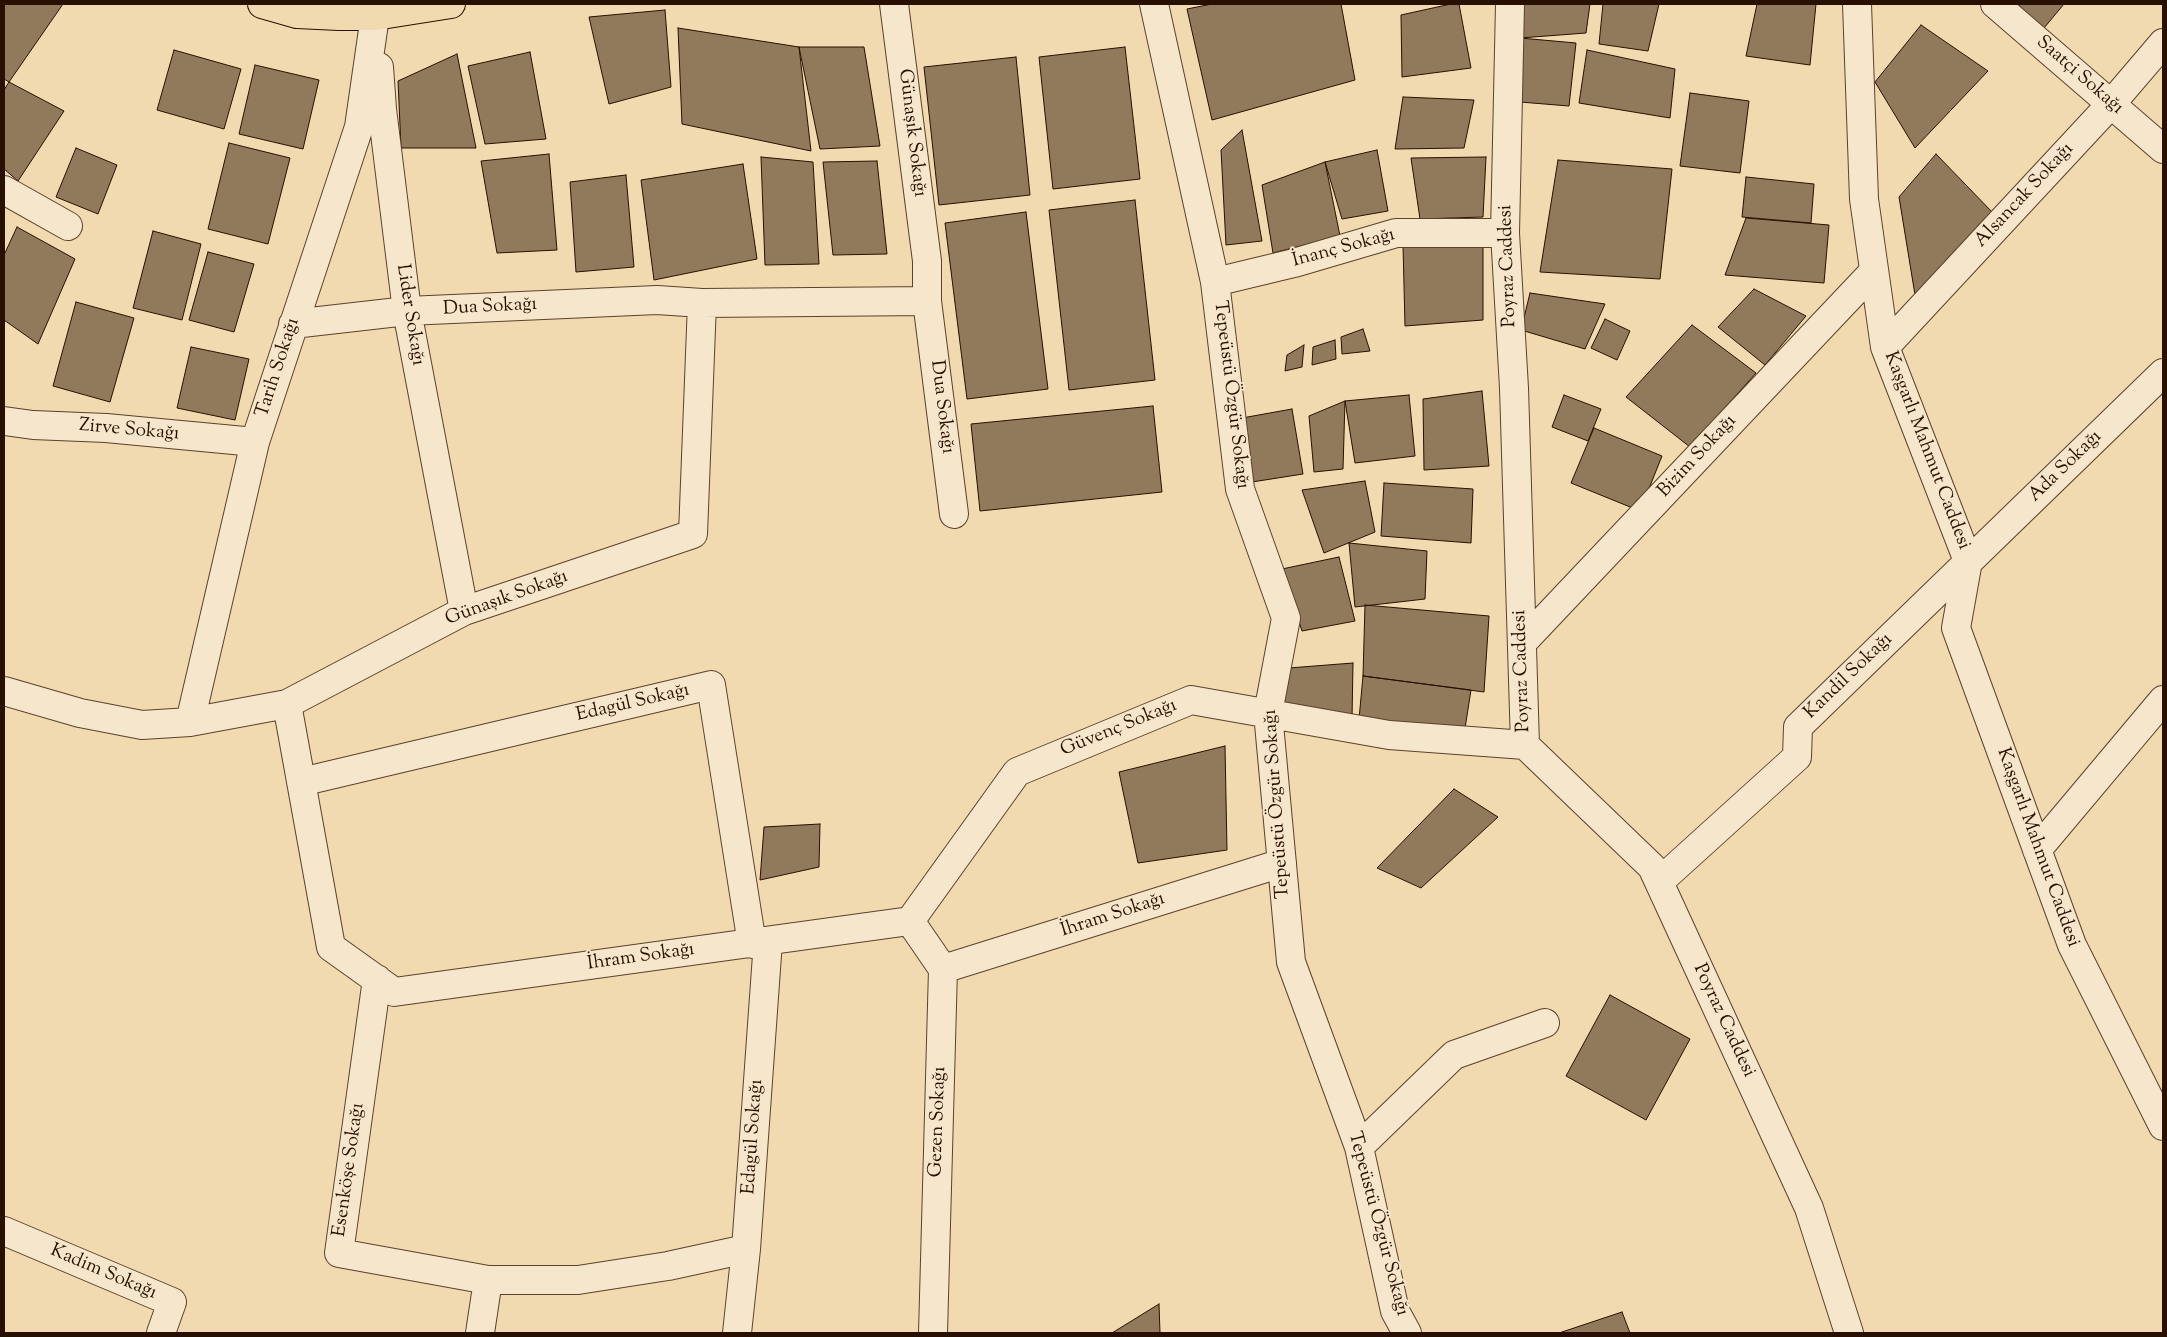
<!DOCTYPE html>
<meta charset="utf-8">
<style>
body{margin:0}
#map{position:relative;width:2167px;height:1337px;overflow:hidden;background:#f1d9b0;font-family:"Sorts Mill Goudy",serif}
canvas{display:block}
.frame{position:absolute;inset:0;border:5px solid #281000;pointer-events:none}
</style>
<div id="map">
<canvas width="2167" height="1337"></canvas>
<div class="frame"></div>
</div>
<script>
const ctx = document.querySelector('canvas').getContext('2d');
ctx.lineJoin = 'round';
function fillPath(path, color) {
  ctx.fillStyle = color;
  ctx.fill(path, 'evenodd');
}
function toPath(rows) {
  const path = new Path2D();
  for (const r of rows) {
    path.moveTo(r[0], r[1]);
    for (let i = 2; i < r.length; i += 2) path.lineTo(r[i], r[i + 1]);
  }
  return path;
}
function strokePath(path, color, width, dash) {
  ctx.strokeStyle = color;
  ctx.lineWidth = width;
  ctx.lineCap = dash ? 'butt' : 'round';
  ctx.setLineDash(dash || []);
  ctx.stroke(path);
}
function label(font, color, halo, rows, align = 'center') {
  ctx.font = font + ' "Sorts Mill Goudy",serif';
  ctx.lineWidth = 4;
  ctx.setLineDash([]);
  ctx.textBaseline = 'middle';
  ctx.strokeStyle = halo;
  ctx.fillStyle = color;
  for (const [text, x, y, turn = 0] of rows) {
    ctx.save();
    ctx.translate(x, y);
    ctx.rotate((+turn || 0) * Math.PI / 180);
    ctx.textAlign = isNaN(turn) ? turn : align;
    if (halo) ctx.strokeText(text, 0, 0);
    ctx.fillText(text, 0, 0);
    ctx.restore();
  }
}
const building = toPath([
 [4,4,63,4,9,82,4,79,4,4],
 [1212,4,1341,4,1355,80,1212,120,1187,9,1212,4],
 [1451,4,1459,4,1471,68,1402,77,1401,15,1451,4],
 [1510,4,1590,4,1586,33,1520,38,1510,4],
 [1603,4,1659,4,1648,51,1599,44,1603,4],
 [1757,4,1816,4,1810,65,1746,56,1757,4],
 [2015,4,2064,4,2044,28,2015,4],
 [665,10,671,87,609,104,589,17,665,10],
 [1921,25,1988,71,1915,148,1875,82,1921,25],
 [678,28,799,47,811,151,682,124,678,28],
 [1520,38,1576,43,1569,106,1520,102,1520,38],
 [799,47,864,47,880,146,820,149,799,47],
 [1125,47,1140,179,1053,189,1039,57,1125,47],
 [174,50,241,69,224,129,157,110,174,50],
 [1587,50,1675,69,1670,118,1579,103,1587,50],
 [530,52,546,139,485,144,468,66,530,52],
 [457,54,476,148,401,148,398,81,457,54],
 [1016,57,1030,195,939,205,924,67,1016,57],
 [255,65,319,80,303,149,239,134,255,65],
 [9,82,64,111,18,181,4,169,4,90,9,82],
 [1690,93,1749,101,1740,173,1680,166,1690,93],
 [1403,97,1474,100,1464,148,1395,149,1403,97],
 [1242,130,1262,241,1226,245,1221,150,1242,130],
 [229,143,290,158,268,244,208,229,229,143],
 [76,148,117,165,98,214,56,197,76,148],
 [1377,150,1388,211,1342,219,1325,162,1377,150],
 [549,154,557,250,497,253,481,161,549,154],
 [1936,154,1994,214,1916,301,1899,197,1936,154],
 [761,157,813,162,819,264,765,265,761,157],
 [1486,157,1483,217,1420,219,1411,158,1486,157],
 [1558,160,1672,169,1660,279,1540,272,1558,160],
 [877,161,887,254,833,255,823,162,877,161],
 [1325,162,1340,236,1273,253,1262,185,1325,162],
 [743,164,757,259,654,280,641,180,743,164],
 [626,175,634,267,576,272,570,182,626,175],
 [1746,177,1814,184,1811,223,1742,217,1746,177],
 [1135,200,1155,380,1069,390,1049,210,1135,200],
 [1026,212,1048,389,967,399,945,223,1026,212],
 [1746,218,1829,225,1824,283,1725,275,1746,218],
 [17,227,75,259,38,344,4,320,4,255,17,227],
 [153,231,201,244,182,320,133,308,153,231],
 [1483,244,1483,320,1405,326,1403,245,1483,244],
 [208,252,254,264,234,332,189,320,208,252],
 [1754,289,1806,316,1765,365,1718,327,1754,289],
 [1530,293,1605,304,1585,349,1521,330,1530,293],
 [76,302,134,318,110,402,53,386,76,302],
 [1605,319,1630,331,1617,360,1591,348,1605,319],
 [1692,325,1756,373,1690,447,1626,397,1692,325],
 [1363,329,1370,351,1342,354,1341,337,1363,329],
 [1335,340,1336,359,1312,365,1313,347,1335,340],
 [1304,345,1302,367,1285,371,1287,355,1304,345],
 [191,347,249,359,235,420,177,408,191,347],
 [1482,391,1489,466,1424,470,1423,399,1482,391],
 [1409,395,1415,456,1355,463,1345,401,1409,395],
 [1564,395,1601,409,1588,441,1552,427,1564,395],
 [1345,401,1343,469,1314,472,1309,416,1345,401],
 [1153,406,1162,492,980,511,971,424,1153,406],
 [1292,409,1303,474,1252,482,1231,420,1292,409],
 [1594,428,1662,456,1640,511,1571,483,1594,428],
 [1365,481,1375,532,1324,553,1302,490,1365,481],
 [1384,483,1473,489,1471,543,1381,536,1384,483],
 [1349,543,1427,551,1425,599,1355,607,1349,543],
 [1339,557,1355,621,1302,631,1282,569,1339,557],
 [1365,605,1489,616,1484,692,1363,676,1365,605],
 [1353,663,1352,719,1280,708,1276,669,1353,663],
 [1363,676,1471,690,1463,741,1358,730,1363,676],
 [1225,746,1227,850,1138,863,1119,772,1225,746],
 [1454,789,1498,817,1421,888,1377,868,1454,789],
 [820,824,819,867,760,880,764,827,820,824],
 [1610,995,1690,1039,1646,1120,1566,1076,1610,995],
 [1159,1304,1160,1333,1112,1333,1159,1304],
 [1622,1312,1630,1333,1559,1333,1622,1312]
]);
const minor = toPath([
 [894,4,927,261,927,301,954,514],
 [1154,4,1215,282,1240,489,1286,618,1268,713,1291,962,1359,1147,1395,1311,1407,1333],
 [1510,4,1505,233,1514,388,1525,745,1652,867,1809,1208,1849,1333],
 [1857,4,1864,199,1885,347,1968,561,1956,628,2072,945,2163,1126],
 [1995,4,2163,149],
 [379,67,382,109,407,311,464,611],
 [4,190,68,226],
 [1215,282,1294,263,1396,233,1505,233],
 [702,303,927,301],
 [1885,347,2111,104,2163,43],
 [4,421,33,425,106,428,255,442],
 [1522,643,1874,271],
 [4,691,80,713,142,725,190,722,287,704,464,611,693,534,702,303,657,300,407,311,293,324],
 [287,704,331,947,394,992,910,921],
 [190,722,255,442,359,127,375,16],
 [301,782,711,685,752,944],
 [2037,850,2163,700],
 [1659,882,1797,757,1798,727,2163,373],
 [910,921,1017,772,1191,700,1389,735,1525,745],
 [910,921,943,969,933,1333],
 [943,969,1282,863],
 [377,979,339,1253,488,1280,578,1280,668,1266,746,1249],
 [1359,1147,1454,1055,1545,1023],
 [4,1231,172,1302,161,1333],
 [480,1333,488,1280],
 [737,1333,746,1249,768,941]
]);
const primary = toPath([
 [262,4,297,14,339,16,375,16,451,4]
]);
const streetNames = [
 ["Saatçi Sokağı",2079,76,41],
 ["Günaşık Sokağı",911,133,83],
 ["Alsancak Sokağı",2025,196,-47],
 ["İnanç Sokağı",1344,249,-15],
 ["Poyraz Caddesi",1509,266,-92],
 ["Dua Sokağı",490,308,-3],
 ["Lider Sokağı",409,315,81],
 ["Tarih Sokağı",279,368,-72],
 ["Tepeüstü Özgür Sokağı",1230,395,83],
 ["Dua Sokağı",941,407,83],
 ["Zirve Sokağı",129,431,5],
 ["Kaşgarlı Mahmut Caddesi",1926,451,69],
 ["Bizim Sokağı",1698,457,-47],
 ["Ada Sokağı",2066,467,-44],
 ["Günaşık Sokağı",507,599,-20],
 ["Poyraz Caddesi",1523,671,-92],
 ["Kandil Sokağı",1849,677,-44],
 ["Edagül Sokağı",633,704,-13],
 ["Güvenç Sokağı",1119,729,-22],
 ["Tepeüstü Özgür Sokağı",1278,804,-94],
 ["Kaşgarlı Mahmut Caddesi",2037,848,70],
 ["İhram Sokağı",1113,916,-18],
 ["İhram Sokağı",641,958,-8],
 ["Poyraz Caddesi",1723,1021,65],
 ["Gezen Sokağı",939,1122,-88],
 ["Edagül Sokağı",754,1137,-86],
 ["Esenköşe Sokağı",350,1170,-82],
 ["Tepeüstü Özgür Sokağı",1377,1224,75],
 ["Kadim Sokağı",103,1273,23]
];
fillPath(building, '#91795c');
strokePath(building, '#281000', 1);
strokePath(minor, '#5a422c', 30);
strokePath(primary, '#281000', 30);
strokePath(minor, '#f6e6cc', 28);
strokePath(primary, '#f1d9b0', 28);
label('19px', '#281000', '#f6e6cc', streetNames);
</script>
